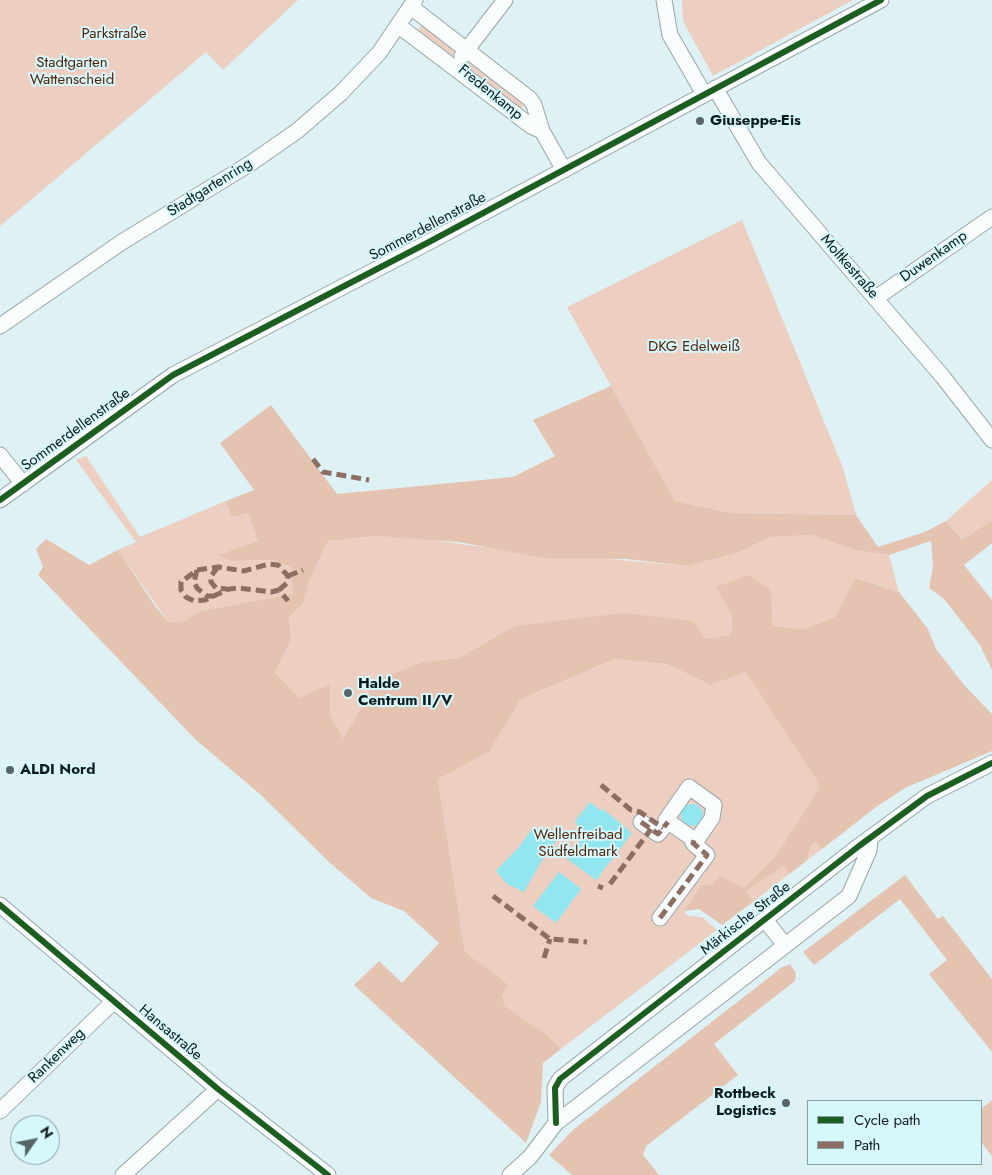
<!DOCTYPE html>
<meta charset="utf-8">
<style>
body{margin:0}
#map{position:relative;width:992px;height:1175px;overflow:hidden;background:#def1f4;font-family:Jost,sans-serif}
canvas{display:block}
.legend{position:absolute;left:807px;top:1100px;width:175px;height:65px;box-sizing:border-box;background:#d6f8fc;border:1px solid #869fa2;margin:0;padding:6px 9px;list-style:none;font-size:15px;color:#0d1a1b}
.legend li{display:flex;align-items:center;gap:10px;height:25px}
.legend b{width:25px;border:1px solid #869fa2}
.north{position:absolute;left:10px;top:1115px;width:50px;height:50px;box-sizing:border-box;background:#d6f8fc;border:1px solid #869fa2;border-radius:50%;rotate:57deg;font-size:14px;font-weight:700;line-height:20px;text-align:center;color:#0d1a1b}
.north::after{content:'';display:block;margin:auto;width:18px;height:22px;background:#566567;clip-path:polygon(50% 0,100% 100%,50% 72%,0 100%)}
</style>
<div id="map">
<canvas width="992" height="1175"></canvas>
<ul class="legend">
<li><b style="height:6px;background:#1b5e20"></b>Cycle path</li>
<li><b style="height:6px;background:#8d6e63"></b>Path</li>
</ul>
<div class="north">N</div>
</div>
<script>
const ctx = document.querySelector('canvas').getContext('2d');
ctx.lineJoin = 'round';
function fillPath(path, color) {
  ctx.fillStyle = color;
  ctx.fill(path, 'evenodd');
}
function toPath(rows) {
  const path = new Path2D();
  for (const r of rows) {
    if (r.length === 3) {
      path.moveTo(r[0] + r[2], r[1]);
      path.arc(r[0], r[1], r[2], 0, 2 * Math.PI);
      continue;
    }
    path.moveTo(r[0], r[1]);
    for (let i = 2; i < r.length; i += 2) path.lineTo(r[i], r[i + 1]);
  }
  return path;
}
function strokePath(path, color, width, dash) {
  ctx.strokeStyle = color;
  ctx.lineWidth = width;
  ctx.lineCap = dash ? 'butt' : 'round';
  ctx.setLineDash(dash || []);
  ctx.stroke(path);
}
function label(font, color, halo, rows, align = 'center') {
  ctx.font = font + ' Jost,sans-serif';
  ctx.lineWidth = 4;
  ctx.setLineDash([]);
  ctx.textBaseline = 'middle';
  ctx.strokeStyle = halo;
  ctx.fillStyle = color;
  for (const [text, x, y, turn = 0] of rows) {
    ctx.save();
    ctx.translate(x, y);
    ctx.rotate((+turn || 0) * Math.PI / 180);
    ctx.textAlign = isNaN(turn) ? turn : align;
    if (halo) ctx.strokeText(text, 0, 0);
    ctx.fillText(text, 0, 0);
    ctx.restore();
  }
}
const green = toPath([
 [0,0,298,0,223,70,206,52,0,226],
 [682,0,853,0,713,76,683,21],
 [423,23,458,49,452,56,418,30],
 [468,59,525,103,520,110,463,66],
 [742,220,843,468,856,515,730,513,675,501,567,307],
 [86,456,140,537,226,501,231,517,248,513,258,541,219,555,230,561,272,560,291,567,293,594,200,611,184,621,168,622,118,550,136,542,76,460],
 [992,480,992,520,962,540,946,521],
 [811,535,855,550,889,555,899,592,857,578,835,617,803,629,773,626,771,590,717,587,732,615,731,635,706,639,514,626,459,658,422,662,373,681,362,707,343,738,330,715,330,684,299,699,275,673,291,640,289,617,303,604,309,582,328,541,376,536,418,538,497,549,688,566,734,554,771,537],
 [615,659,667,664,710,685,746,671,817,781,818,788,821,787,848,829,753,902,746,891,701,885,684,911,688,916,702,917,717,930,561,1049,548,1036,505,1006,502,996,509,985,465,952,438,779,489,752,521,699]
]);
const forest = toPath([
 [611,386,675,501,730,513,856,515,878,547,925,532,946,521,962,540,992,520,992,543,964,565,992,600,992,670,980,645,944,599,929,588,933,566,931,541,889,555,855,550,811,535,771,537,734,554,688,566,627,559,543,558,459,542,376,536,328,541,309,582,303,604,289,617,291,640,275,673,299,698,330,684,330,715,343,738,362,707,373,681,422,662,459,658,514,626,624,613,692,621,706,639,731,635,732,615,716,587,749,575,771,590,773,626,803,629,835,617,856,578,899,592,928,629,936,649,965,686,992,714,992,751,905,788,876,807,822,849,815,841,811,845,806,861,789,874,784,865,746,891,753,902,722,925,699,909,684,911,701,885,711,885,720,876,744,888,776,856,820,788,818,789,817,781,746,672,710,685,667,664,615,659,521,699,489,752,438,779,465,952,509,985,502,996,505,1006,548,1036,561,1049,543,1063,541,1102,526,1143,354,985,379,961,402,983,439,943,404,911,371,898,329,862,261,795,196,740,38,575,43,567,36,549,46,539,89,565,118,550,155,606,168,622,184,621,200,611,293,594,291,567,272,560,230,561,218,555,258,541,248,513,231,517,226,501,254,490,220,443,271,405,337,494,513,477,555,456,533,420],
 [905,875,938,919,943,916,992,979,992,1052,929,974,947,960,900,899,814,965,803,952],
 [790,964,796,973,795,981,714,1044,738,1075,646,1146,643,1155,659,1175,572,1175,549,1155,573,1130,781,968],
 [992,1100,992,1156,981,1142,981,1109]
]);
const water = toPath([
 [590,802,601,811,603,809,632,833,596,880,567,859,584,837,575,821],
 [692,815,11],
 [534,826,556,842,541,862,524,892,507,884,496,871,519,847],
 [559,872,581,889,556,923,533,906]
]);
const minor = toPath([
 [664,0,670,35,704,94],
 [411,7,530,99,534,105,542,131,564,170],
 [399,26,531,126,542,131],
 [462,56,505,0],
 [715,88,759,163,943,377,992,440],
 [876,298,992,217],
 [0,326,122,242,251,163,297,131,341,93,379,53,415,0],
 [0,455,23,484],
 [0,500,173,375,429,242,881,0],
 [689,787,714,805,712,818,696,841,666,820,689,787],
 [641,822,658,834,668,822],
 [0,905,218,1089,328,1175],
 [660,918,707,855,693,843,694,840],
 [765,920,785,945],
 [0,1111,113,1002],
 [556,1123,555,1088,560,1079,859,846,927,796,992,763],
 [123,1175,218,1089],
 [510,1175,530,1157,556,1123,849,896,869,850,870,839]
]);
const quiet = toPath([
 [313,459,323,472,369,480],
 [218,567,211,576,211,582,216,588,227,589],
 [197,570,194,582,197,588,207,596,214,596],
 [288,576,303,570],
 [279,590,287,583,288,576,278,565,269,564,244,571,218,567,197,570,181,582,181,590,186,597,194,601,205,600,229,589,239,588,271,592,279,590,288,601],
 [601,785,631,810,640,812,663,828],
 [641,822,658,834,668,822],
 [610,884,651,829],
 [598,886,603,888],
 [493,896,550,939,587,942],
 [660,918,707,855,693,843,694,840],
 [544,958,550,939]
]);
const cycleway = toPath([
 [0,500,173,375,429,242,881,0],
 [0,905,218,1089,328,1175],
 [556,1123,555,1088,560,1079,859,846,927,796,992,763]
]);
const markers = [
 [700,121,5,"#566567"],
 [348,693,5,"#566567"],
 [10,770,5,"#566567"],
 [786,1103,5,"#566567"]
];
const parkNames = [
 ["Parkstraße",114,34],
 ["Stadtgarten",72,63],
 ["Wattenscheid",72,80],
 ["DKG Edelweiß",694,347],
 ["Wellenfreibad",578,835],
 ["Südfeldmark",578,852]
];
const streetNames = [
 ["Fredenkamp",490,93,39],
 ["Stadtgartenring",210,188,-32],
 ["Sommerdellenstraße",428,227,-28],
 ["Duwenkamp",934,257,-35],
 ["Moltkestraße",849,267,49],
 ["Sommerdellenstraße",76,430,-36],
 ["Märkische Straße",746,919,-38],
 ["Hansastraße",170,1033,40],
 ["Rankenweg",57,1056,-44]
];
const poiNames = [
 ["Giuseppe-Eis",710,121],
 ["Halde",358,684],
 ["Centrum II/V",358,701],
 ["ALDI Nord",20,770],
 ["Rottbeck",776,1094,"right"],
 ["Logistics",776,1111,"right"]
];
fillPath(green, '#eccfc0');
fillPath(forest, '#e5c3b1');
fillPath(water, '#91e6f0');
strokePath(minor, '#97a5a7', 17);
strokePath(minor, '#fafdfd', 15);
strokePath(quiet, '#8d6e63', 5, [10, 5]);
strokePath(cycleway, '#1b5e20', 6);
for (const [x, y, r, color] of markers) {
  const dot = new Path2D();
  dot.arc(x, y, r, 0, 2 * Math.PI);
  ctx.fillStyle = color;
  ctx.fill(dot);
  strokePath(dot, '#d6f8fc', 2);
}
label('15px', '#542409', '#d6f8fc', parkNames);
label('15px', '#0d1a1b', '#d6f8fc', streetNames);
label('bold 15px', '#0d1a1b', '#d6f8fc', poiNames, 'left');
</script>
